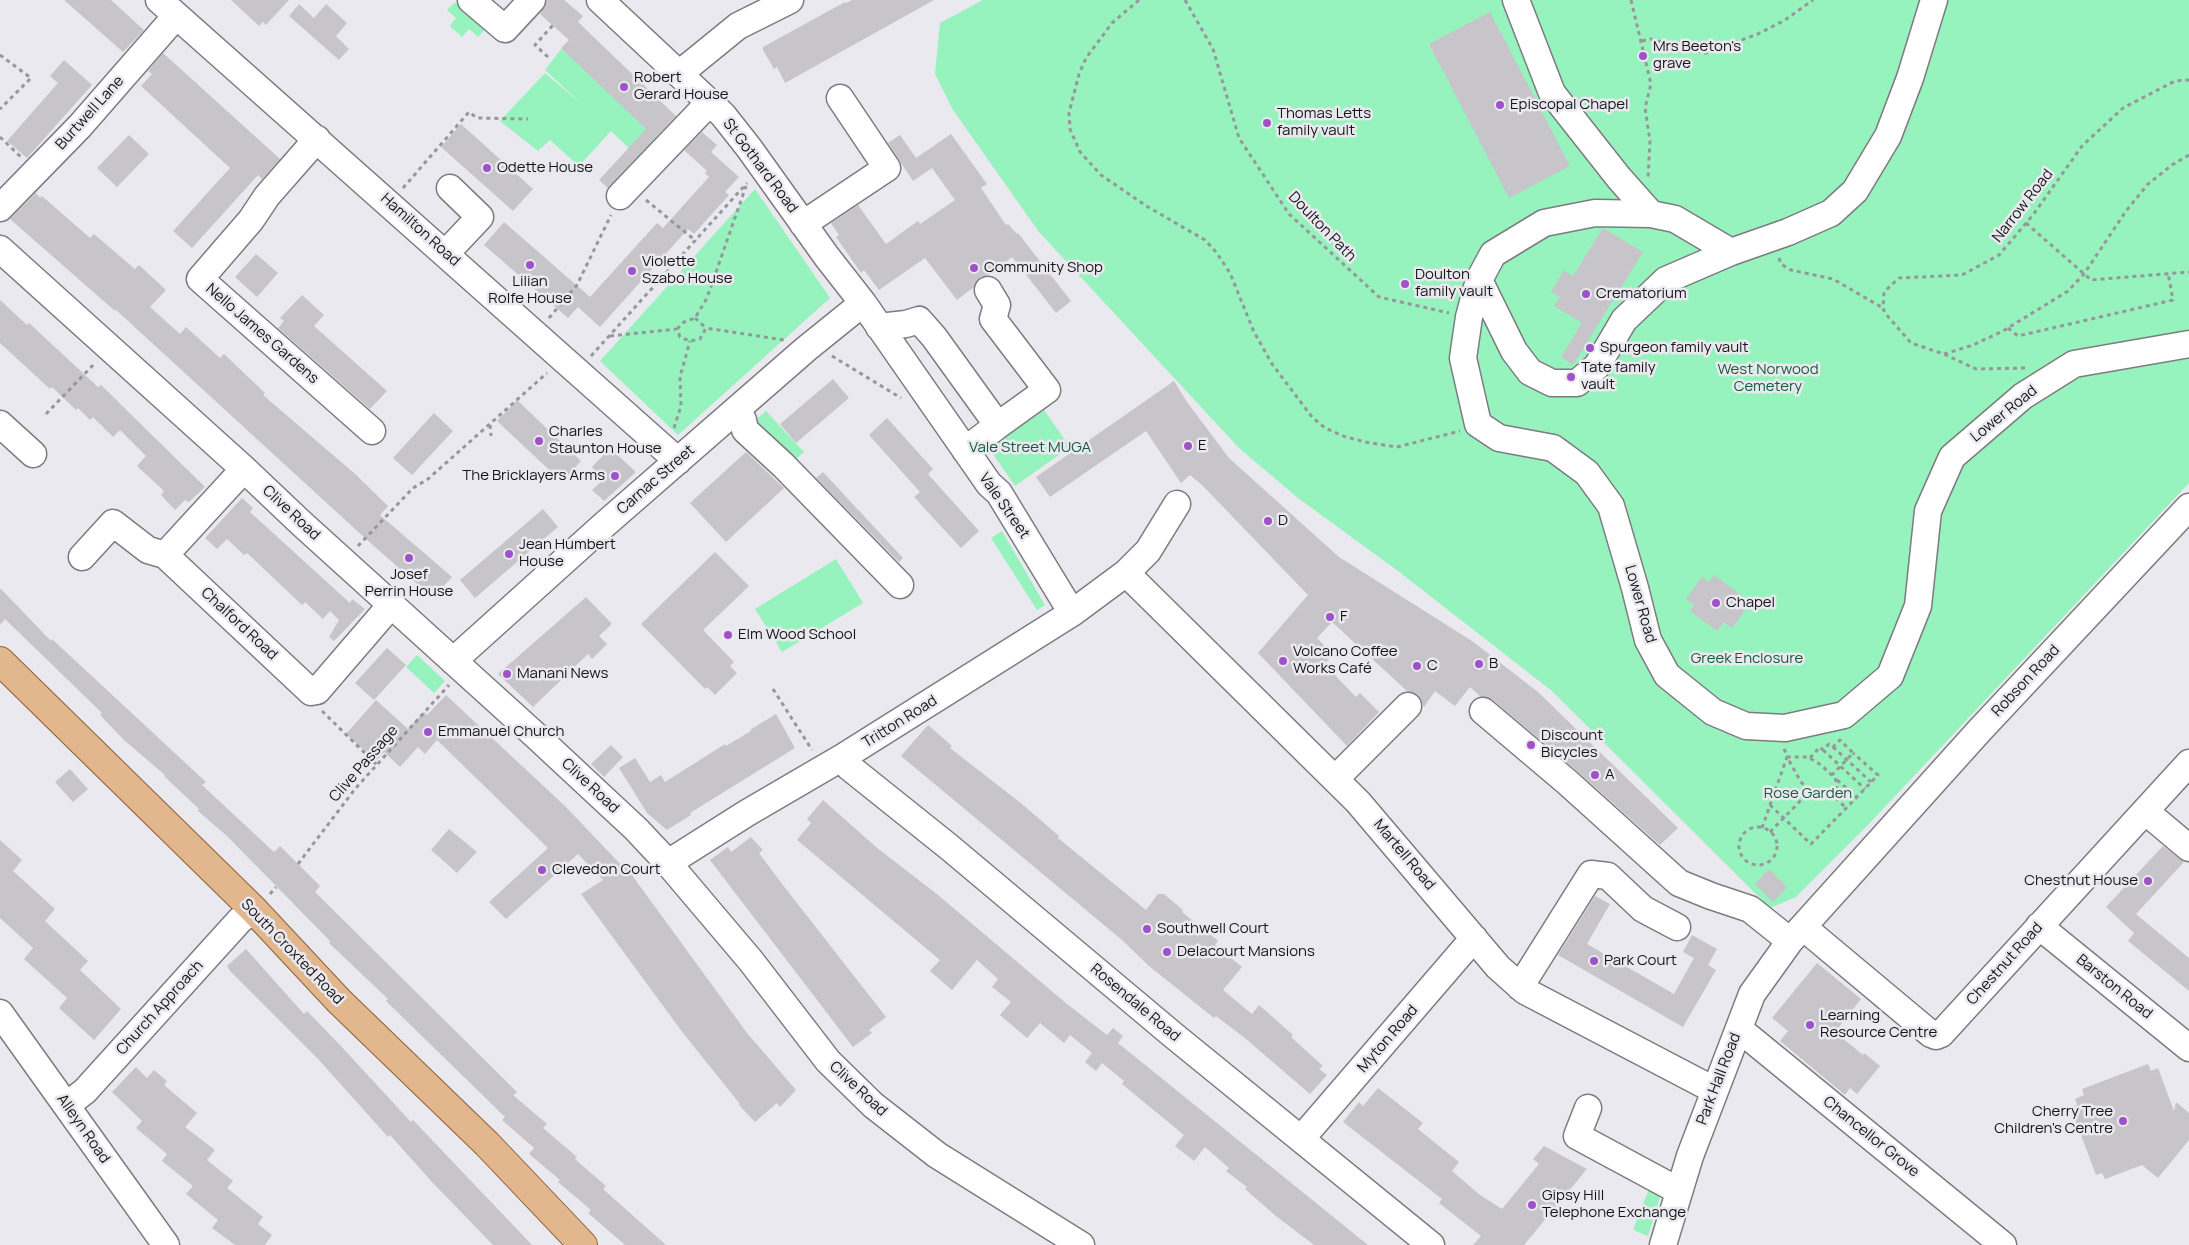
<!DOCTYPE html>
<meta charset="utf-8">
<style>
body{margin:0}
canvas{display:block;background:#eae9ef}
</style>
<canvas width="2189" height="1245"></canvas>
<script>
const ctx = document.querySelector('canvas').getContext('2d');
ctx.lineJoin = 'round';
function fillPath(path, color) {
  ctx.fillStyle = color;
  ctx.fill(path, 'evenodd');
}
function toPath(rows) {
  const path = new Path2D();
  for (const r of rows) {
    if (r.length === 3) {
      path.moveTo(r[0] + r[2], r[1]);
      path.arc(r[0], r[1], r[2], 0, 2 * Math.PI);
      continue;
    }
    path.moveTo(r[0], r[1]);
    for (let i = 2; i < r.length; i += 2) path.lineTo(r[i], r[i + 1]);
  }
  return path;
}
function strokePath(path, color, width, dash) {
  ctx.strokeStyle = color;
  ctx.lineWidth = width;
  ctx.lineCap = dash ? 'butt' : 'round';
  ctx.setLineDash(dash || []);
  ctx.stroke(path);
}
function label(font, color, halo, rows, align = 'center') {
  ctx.font = font + ' Manrope,sans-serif';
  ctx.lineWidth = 5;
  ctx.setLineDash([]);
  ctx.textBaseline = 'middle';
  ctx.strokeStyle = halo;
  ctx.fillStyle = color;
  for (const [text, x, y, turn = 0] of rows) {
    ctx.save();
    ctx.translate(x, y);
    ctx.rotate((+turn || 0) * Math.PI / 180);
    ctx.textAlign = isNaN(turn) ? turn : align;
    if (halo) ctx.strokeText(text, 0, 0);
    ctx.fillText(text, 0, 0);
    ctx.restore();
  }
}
const green = toPath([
 [983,0,2189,0,2189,483,1867,826,1796,897,1770,908,1552,691,1398,571,1298,498,1239,448,1039,232,953,110,935,74,940,23],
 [454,3,460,3,464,6,461,10,477,23,480,20,485,29,478,37,469,29,462,37,450,26,456,18,447,10],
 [562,48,658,140,640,159,611,131,579,166,550,140,538,151,500,121,545,73,584,106,545,70],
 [755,189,830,298,678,435,600,361],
 [1044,410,1070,447,1015,486,989,448],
 [766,411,804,452,794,461,754,421],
 [1002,531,1045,605,1037,610,991,538],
 [836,559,863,603,782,652,755,609],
 [417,655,445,681,434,693,406,667],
 [1649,1189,1661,1194,1648,1236,1633,1230]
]);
const building = toPath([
 [64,0,111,0,144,30,123,52],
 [231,0,289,0,266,25,263,22,259,26],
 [547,0,564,0,583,16,578,22,676,116,608,188,599,180,646,129,561,48,569,40,540,14,546,4],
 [852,0,934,0,785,83,777,67,774,69,763,50,763,47,845,2,846,3],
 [299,4,314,18,326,4,347,23,336,36,349,49,339,60,289,16],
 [1490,12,1570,166,1509,198,1429,44],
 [163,53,280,159,262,179,258,175,192,248,173,231,230,168,141,86,152,74,148,71],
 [64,60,92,85,27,158,7,141,58,83,50,76],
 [461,124,533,189,513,211,441,147],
 [702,132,717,145,711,152,739,177,725,192,729,195,694,234,688,229,600,327,578,307,568,318,484,245,504,222,590,297,657,223,663,228,709,177,705,173,707,171,684,150],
 [951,134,987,184,981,188,1006,225,1008,224,1017,234,1018,233,1071,301,1056,313,1012,257,989,275,980,277,974,287,957,300,925,258,879,290,864,270,861,273,836,237,839,235,831,223,858,205,886,244,918,221,920,224,955,200,932,168,913,181,888,143,900,135,916,158],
 [129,135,149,154,117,187,97,168],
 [36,193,40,198,42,196,90,238,94,234,135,269,139,265,166,290,150,307,180,334,186,327,220,358,224,354,265,393,263,395,354,473,388,506,380,515,452,577,433,598,366,539,116,310,115,311,10,219],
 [1603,228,1643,252,1573,365,1561,357,1582,323,1554,306,1560,297,1551,292,1564,270,1573,276],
 [256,254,278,273,257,297,235,277],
 [302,295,324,315,314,326,387,391,370,409,278,328,284,321,280,318],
 [0,300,27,325,29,323,98,387,101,385,205,487,189,502,185,500,175,510,161,495,164,491,137,466,146,456,120,430,113,437,93,417,90,420,78,408,76,410,52,387,50,389,0,343],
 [833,379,849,398,796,443,780,424],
 [1174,381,1187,402,1229,458,1339,557,1472,641,1538,692,1678,828,1660,845,1577,771,1493,700,1481,697,1470,687,1455,706,1435,691,1424,707,1418,695,1407,691,1332,622,1317,638,1333,655,1324,664,1356,697,1360,693,1379,712,1347,746,1258,653,1308,595,1202,485,1190,475,1181,483,1146,431,1050,497,1036,477],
 [517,400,581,461,562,482,497,421],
 [434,413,453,431,412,475,393,458],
 [887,418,933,469,928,474,979,531,961,548,914,497,920,492,869,435],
 [610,448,636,472,604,501,592,490,603,480,592,467],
 [746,452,784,488,726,542,690,503],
 [823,472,903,558,899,562,816,478],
 [242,498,253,508,250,512,350,603,352,599,365,609,334,641,329,637,339,620,330,611,323,619,305,602,302,605,247,553,244,555,227,539,217,549,205,538],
 [543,509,558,527,475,598,460,580],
 [715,552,749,586,703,630,734,662,730,666,737,673,715,695,707,687,705,689,641,624],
 [1714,575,1741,595,1737,601,1747,608,1732,628,1724,622,1717,631,1690,611,1694,605,1686,599,1702,577,1709,582],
 [0,588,51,641,52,639,206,782,202,785,274,852,280,846,320,886,315,892,517,1092,513,1095,547,1124,543,1128,577,1157,575,1159,606,1186,603,1189,666,1245,625,1245,588,1213,591,1210,558,1182,560,1180,529,1154,534,1148,502,1120,505,1117,386,1001,388,999,329,943,330,941,228,837,198,811,199,809,164,776,165,775,125,741,100,715,102,713,5,619,0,625],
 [586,597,612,624,599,636,607,644,592,659,588,654,533,707,498,674],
 [387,648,406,665,374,700,355,683],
 [446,695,566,807,624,868,626,867,747,1033,796,1090,780,1107,777,1103,755,1122,739,1105,740,1104,683,1033,581,894,603,880,578,854,506,919,489,902,548,848,437,740,425,754,418,747,400,767,384,752,376,761,346,734,376,700,408,729,424,712,427,715],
 [776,714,795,748,690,813,691,815,667,830,647,813,619,768,635,758,650,782,661,775,665,782,725,744,726,746,751,731,750,730],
 [928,725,952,746,950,748,1022,804,1059,836,1058,838,1146,910,1158,894,1164,894,1183,910,1182,912,1218,941,1215,945,1242,967,1223,990,1252,1014,1259,1005,1293,1035,1291,1037,1323,1066,1319,1069,1327,1075,1310,1094,1246,1039,1216,1016,1214,1018,1149,966,1122,940,901,756],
 [611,745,623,757,604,777,591,764],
 [70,769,88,789,73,802,55,782],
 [823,800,876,847,938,895,1067,1004,1107,1035,1113,1028,1123,1036,1118,1043,1368,1245,1314,1245,1276,1216,1245,1189,1247,1187,1226,1171,1229,1168,1205,1147,1194,1161,1175,1146,1184,1135,1122,1084,1124,1081,1102,1063,1096,1071,1085,1062,1092,1053,1070,1035,1064,1043,1040,1023,1027,1038,1000,1015,1011,1002,992,987,998,979,977,960,952,990,930,971,940,960,797,840,811,823,807,819],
 [449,829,477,852,457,873,431,850],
 [751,837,763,850,759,853,779,880,886,1017,869,1030,872,1033,853,1047,710,860,728,847,731,852],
 [0,840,22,860,13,871,55,909,45,921,88,961,80,970,121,1009,94,1040,59,1008,67,998,24,959,33,948,0,918],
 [2163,846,2184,862,2136,914,2189,958,2189,991,2128,941,2134,933,2106,907],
 [1769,869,1787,887,1773,902,1755,884],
 [1595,896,1610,904,1587,944,1674,994,1694,958,1683,952,1692,935,1717,949,1708,965,1716,970,1683,1027,1558,955],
 [246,949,304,1014,307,1011,340,1045,411,1122,413,1120,532,1245,493,1245,432,1182,390,1135,388,1137,319,1060,230,971,227,966],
 [1817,963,1861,999,1835,1032,1863,1055,1864,1053,1880,1066,1857,1094,1850,1088,1845,1095,1780,1041,1788,1031,1772,1018],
 [2148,1064,2151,1071,2158,1068,2174,1111,2176,1102,2189,1113,2189,1140,2158,1178,2142,1165,2105,1179,2102,1173,2096,1175,2071,1108,2077,1105,2075,1099,2084,1095,2082,1089],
 [136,1067,147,1078,154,1070,167,1081,164,1085,197,1113,185,1127,215,1150,207,1160,233,1181,227,1188,263,1217,258,1224,272,1235,265,1245,235,1245,212,1228,218,1220,186,1194,193,1186,162,1161,167,1154,136,1128,142,1121,112,1092],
 [1378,1088,1423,1123,1418,1129,1459,1162,1452,1171,1480,1195,1502,1209,1539,1164,1533,1159,1544,1146,1587,1169,1524,1245,1473,1245,1481,1236,1439,1203,1442,1199,1343,1122,1359,1102,1363,1106]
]);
const path = toPath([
 [1139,0,1112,23,1086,58,1079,74,1069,113,1070,129,1080,152,1101,175,1148,207,1205,240,1216,252,1230,273,1254,332,1272,364,1312,417,1325,428,1343,436,1365,442,1397,447,1460,431],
 [1185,0,1213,49,1239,138,1289,214,1379,297,1449,313],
 [1631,0,1651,84,1645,108,1650,141,1648,178],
 [1642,41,1650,39,1705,53,1758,34,1785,20,1813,0],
 [0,55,31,78,0,109],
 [548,57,535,45,553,25],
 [0,137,21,157],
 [403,188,469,112,477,118,528,119],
 [646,200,696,241],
 [2026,223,2091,280,2189,272],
 [1779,258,1781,264,1791,270,1833,279,1883,308],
 [549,318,577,285,611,215],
 [695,318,706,328],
 [2008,328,2018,336,2173,300,2168,273],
 [677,329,684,322,695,318,707,298,746,186],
 [610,336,677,329,680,337,690,341,700,339,706,328,784,340],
 [1944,354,1973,345,2003,331,2068,291,2084,274,2126,211,2148,184,2172,165,2189,155],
 [591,356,747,183],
 [832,356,901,398],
 [2025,368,1976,369,1944,354,1911,343,1885,313,1883,308,1884,292,1899,278,1962,275,1999,255,2033,215,2082,146,2123,108,2175,81,2189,80],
 [46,414,95,363],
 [490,425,491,436],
 [674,428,681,406,680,377,690,341],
 [358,546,413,488,428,479,547,373],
 [773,689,812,750],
 [322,711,377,765],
 [1833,747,1871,782],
 [1823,750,1865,789],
 [1810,758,1820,747,1823,750,1829,744,1833,747,1840,740,1853,753,1832,775],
 [1837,780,1857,797,1878,775,1853,753],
 [1836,798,1837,784,1835,778,1821,765,1808,757,1787,757,1801,782,1810,791,1823,797,1836,798,1846,808],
 [1770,805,1811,844,1857,797],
 [1758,846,19],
 [1762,828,1787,757,1784,748],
 [1770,832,1810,791],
 [298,864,355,789,449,685],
 [270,894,276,887]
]);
const minor = toPath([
 [159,0,678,461],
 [471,0,505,29,532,0],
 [600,0,723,115,749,148,827,257,863,303,989,484,999,493,1072,613],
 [1516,0,1552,93,1619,178,1651,214],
 [679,74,738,26,790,0],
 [317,139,267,196,251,220,200,279,372,431],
 [620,196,708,104],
 [0,208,80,126,176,16],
 [803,224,887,168,840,98],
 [0,249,244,469,301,523,534,734,636,829,668,863,751,961,828,1061,873,1105,937,1155,1081,1245],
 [1731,252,1675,219,1651,214,1595,213,1544,223,1493,254,1479,280,1514,351,1530,372,1552,383,1577,383,1597,366,1624,320,1666,280,1731,252,1788,232,1831,213,1855,191,1888,136,1910,78,1934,0],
 [446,253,480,217,450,188],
 [1479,280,1469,317,1463,358,1478,424,1499,438,1553,448,1587,473,1611,506,1635,588,1648,640,1667,675,1713,712,1746,726,1785,728,1844,715,1890,676,1918,606,1928,511,1952,457,2023,396,2074,364,2189,344],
 [988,290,997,305,993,319,1047,390,997,426],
 [879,327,906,324,919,320,934,337,991,416,997,426,965,450],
 [735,411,743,420,745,430,783,465,900,585],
 [0,424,33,454],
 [244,469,165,555,311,692,317,691,391,605],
 [82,557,113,523,148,550,165,555],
 [1126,573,1358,802,1498,967,1525,991,1714,1090],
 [453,661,604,525,806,349,863,303],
 [1483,711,1567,782,1679,883,1711,896,1750,909,1790,941],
 [843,757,849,767,949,847,1173,1035,1431,1245],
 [1335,779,1408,706],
 [2145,811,2189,848],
 [668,863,747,813,843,757,1072,613,1126,573,1148,551,1177,504],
 [2039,926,2189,1048],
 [1803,927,1931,1034,1936,1036,1941,1034,2189,763],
 [1520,987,1591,874,1608,876,1643,909,1677,927],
 [0,1013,166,1245],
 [1739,1029,2003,1245],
 [67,1105,85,1091,240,920,254,910],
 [1588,1108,1577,1136,1679,1191],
 [1301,1139,1474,938],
 [1663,1245,1690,1156,1752,994,1790,941,1980,730,2189,507]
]);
const major = toPath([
 [0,661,254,910,339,1001,487,1144,583,1245]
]);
const markers = [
 [1643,56,5,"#9d53c6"],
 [624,87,5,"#9d53c6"],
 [1500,105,5,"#9d53c6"],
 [1267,123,5,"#9d53c6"],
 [487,168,5,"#9d53c6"],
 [530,265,5,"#9d53c6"],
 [974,268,5,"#9d53c6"],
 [632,271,5,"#9d53c6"],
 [1405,284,5,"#9d53c6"],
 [1586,294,5,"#9d53c6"],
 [1590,348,5,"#9d53c6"],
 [1571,377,5,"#9d53c6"],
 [539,441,5,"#9d53c6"],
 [1188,446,5,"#9d53c6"],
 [615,476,5,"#9d53c6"],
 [1268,521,5,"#9d53c6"],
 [509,554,5,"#9d53c6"],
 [409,558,5,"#9d53c6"],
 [1716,603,5,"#9d53c6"],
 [1330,617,5,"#9d53c6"],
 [728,635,5,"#9d53c6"],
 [1283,661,5,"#9d53c6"],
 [1479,664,5,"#9d53c6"],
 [1417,666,5,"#9d53c6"],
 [507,674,5,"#9d53c6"],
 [428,732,5,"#9d53c6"],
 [1531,745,5,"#9d53c6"],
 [1595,775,5,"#9d53c6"],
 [542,870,5,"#9d53c6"],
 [2148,881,5,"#9d53c6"],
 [1147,929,5,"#9d53c6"],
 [1167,952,5,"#9d53c6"],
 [1594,961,5,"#9d53c6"],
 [1810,1025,5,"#9d53c6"],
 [2123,1121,5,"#9d53c6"],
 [1532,1205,5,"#9d53c6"]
];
const poiNames = [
 ["Mrs Beeton's",1653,47],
 ["grave",1653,64],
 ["Robert",634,78],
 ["Gerard House",634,95],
 ["Episcopal Chapel",1510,105],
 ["Thomas Letts",1277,114],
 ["family vault",1277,131],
 ["Odette House",497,168],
 ["Violette",642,262],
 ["Szabo House",642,279],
 ["Community Shop",984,268],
 ["Doulton",1415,275],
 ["family vault",1415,292],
 ["Lilian",530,282,"center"],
 ["Rolfe House",530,299,"center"],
 ["Crematorium",1596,294],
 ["Spurgeon family vault",1600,348],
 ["Tate family",1581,368],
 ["vault",1581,385],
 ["Charles",549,432],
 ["Staunton House",549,449],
 ["E",1198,446],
 ["The Bricklayers Arms",605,476,"right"],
 ["D",1278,521],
 ["Jean Humbert",519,545],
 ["House",519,562],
 ["Josef",409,575,"center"],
 ["Perrin House",409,592,"center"],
 ["Chapel",1726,603],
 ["F",1340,617],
 ["Elm Wood School",738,635],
 ["Volcano Coffee",1293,652],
 ["Works Café",1293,669],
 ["B",1489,664],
 ["C",1427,666],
 ["Manani News",517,674],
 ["Emmanuel Church",438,732],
 ["Discount",1541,736],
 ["Bicycles",1541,753],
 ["A",1605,775],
 ["Clevedon Court",552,870],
 ["Chestnut House",2138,881,"right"],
 ["Southwell Court",1157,929],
 ["Delacourt Mansions",1177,952],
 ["Park Court",1604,961],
 ["Learning",1820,1016],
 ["Resource Centre",1820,1033],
 ["Cherry Tree",2113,1112,"right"],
 ["Children's Centre",2113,1129,"right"],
 ["Gipsy Hill",1542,1196],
 ["Telephone Exchange",1542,1213]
];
const streetNames = [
 ["Burtwell Lane",90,113,-48],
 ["St Gothard Road",760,166,53],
 ["Narrow Road",2023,206,-52],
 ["Doulton Path",1322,227,46],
 ["Hamilton Road",420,230,42],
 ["Nello James Gardens",262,334,41],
 ["Lower Road",2004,414,-39],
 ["Carnac Street",656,480,-41],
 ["Vale Street",1004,506,55],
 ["Clive Road",291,513,43],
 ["Lower Road",1640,604,74],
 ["Chalford Road",239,624,43],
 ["Robson Road",2026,681,-47],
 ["Tritton Road",900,722,-32],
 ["Clive Passage",364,764,-49],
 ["Clive Road",590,786,43],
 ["Martell Road",1404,855,50],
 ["South Croxted Road",292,952,46],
 ["Chestnut Road",2005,964,-48],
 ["Barston Road",2114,987,39],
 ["Rosendale Road",1135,1003,40],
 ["Church Approach",160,1008,-48],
 ["Myton Road",1388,1039,-49],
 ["Park Hall Road",1719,1079,-69],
 ["Clive Road",858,1089,43],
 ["Alleyn Road",83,1129,55],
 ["Chancellor Grove",1871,1137,39]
];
const parkNames = [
 ["West Norwood",1768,370],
 ["Cemetery",1768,387],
 ["Vale Street MUGA",1030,448],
 ["Greek Enclosure",1747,659],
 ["Rose Garden",1808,794]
];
fillPath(green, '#96f3bd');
fillPath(building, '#c7c5ca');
strokePath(minor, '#7c7b80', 29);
strokePath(major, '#8e5f34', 30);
strokePath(path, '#97979b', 3, [4, 4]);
strokePath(minor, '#fff', 26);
strokePath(major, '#e2b78e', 28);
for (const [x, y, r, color] of markers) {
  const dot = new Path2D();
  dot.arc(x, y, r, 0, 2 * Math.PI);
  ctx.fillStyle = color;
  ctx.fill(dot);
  strokePath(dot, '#eae9ef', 2);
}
label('15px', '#151517', '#eae9ef', poiNames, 'left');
label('15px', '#151517', '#eae9ef', streetNames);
label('15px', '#145b39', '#eae9ef', parkNames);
</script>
